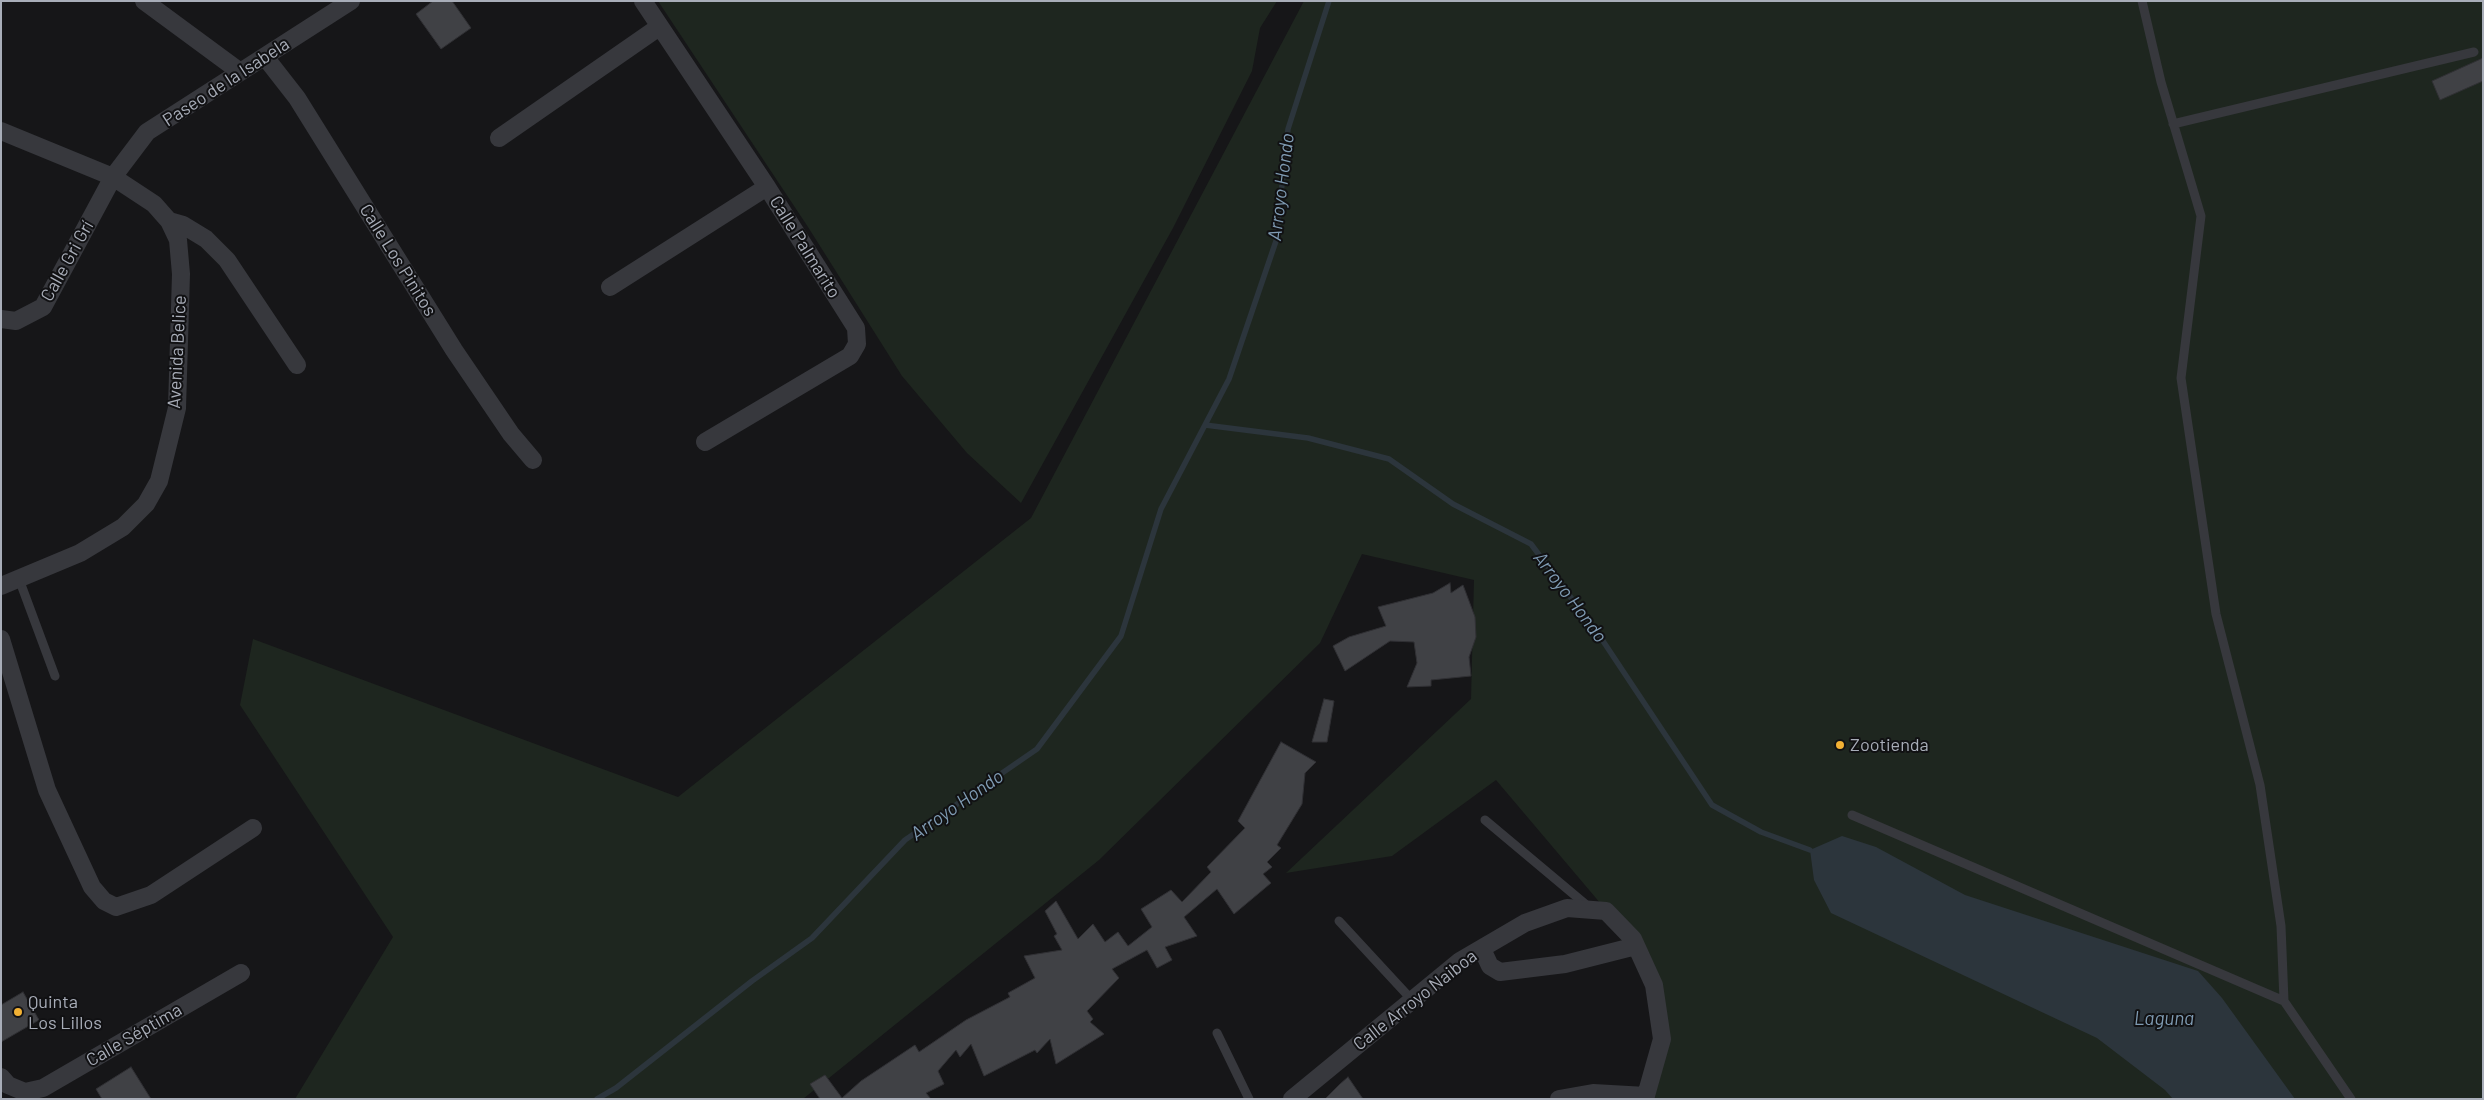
<!DOCTYPE html>
<meta charset="utf-8">
<style>
body{margin:0}
#map{position:relative;width:2484px;height:1100px;overflow:hidden;background:#161618;font-family:Barlow,sans-serif}
canvas{display:block}
.frame{position:absolute;inset:0;border:2px solid #a8adb8;pointer-events:none}
</style>
<div id="map">
<canvas width="2484" height="1100"></canvas>
<div class="frame"></div>
</div>
<script>
const ctx = document.querySelector('canvas').getContext('2d');
ctx.lineJoin = 'round';
function fillPath(path, color) {
  ctx.fillStyle = color;
  ctx.fill(path, 'evenodd');
}
function toPath(rows) {
  const path = new Path2D();
  for (const r of rows) {
    path.moveTo(r[0], r[1]);
    for (let i = 2; i < r.length; i += 2) path.lineTo(r[i], r[i + 1]);
  }
  return path;
}
function strokePath(path, color, width, dash) {
  ctx.strokeStyle = color;
  ctx.lineWidth = width;
  ctx.lineCap = dash ? 'butt' : 'round';
  ctx.setLineDash(dash || []);
  ctx.stroke(path);
}
function label(font, color, halo, rows, align = 'center') {
  ctx.font = font + ' Barlow,sans-serif';
  ctx.lineWidth = 4;
  ctx.setLineDash([]);
  ctx.textBaseline = 'middle';
  ctx.strokeStyle = halo;
  ctx.fillStyle = color;
  for (const [text, x, y, turn = 0] of rows) {
    ctx.save();
    ctx.translate(x, y);
    ctx.rotate((+turn || 0) * Math.PI / 180);
    ctx.textAlign = isNaN(turn) ? turn : align;
    if (halo) ctx.strokeText(text, 0, 0);
    ctx.fillText(text, 0, 0);
    ctx.restore();
  }
}
const green = toPath([
 [658,1,1277,1,1260,28,1252,71,1173,228,1021,503,967,453,902,376,808,227],
 [1304,1,2483,1,2483,1099,1652,1099,1656,969,1496,780,1392,856,1286,873,1471,699,1474,580,1362,554,1320,643,1099,860,803,1099,295,1099,393,937,240,705,253,639,678,797,1031,518]
]);
const water = toPath([
 [1842,836,1876,847,1965,895,2198,971,2222,998,2295,1099,2173,1099,2165,1090,2097,1038,1831,913,1814,880,1810,850]
]);
const stream = toPath([
 [1205,425,1308,438,1389,459,1453,504,1531,544,1601,638,1712,805,1761,832,1810,850],
 [597,1099,616,1088,752,981,812,938,905,840,1037,749,1121,636,1161,509,1229,379,1276,241,1288,129,1329,1]
]);
const building = toPath([
 [433,1,452,1,471,28,441,49,416,14,433,1],
 [2483,58,2483,81,2440,100,2432,81,2483,58],
 [1450,583,1451,593,1463,585,1475,617,1476,637,1469,657,1471,676,1431,680,1431,686,1407,687,1417,663,1414,642,1390,641,1345,671,1333,646,1349,637,1386,626,1378,607,1433,593,1450,583],
 [1324,699,1334,701,1327,742,1312,742,1324,699],
 [1281,742,1316,762,1305,773,1302,804,1277,845,1281,848,1267,862,1272,867,1263,874,1271,883,1234,914,1217,889,1184,917,1197,936,1165,947,1172,960,1157,968,1147,950,1112,969,1119,978,1087,1011,1093,1019,1090,1022,1104,1034,1056,1064,1050,1039,1037,1053,1035,1050,984,1076,971,1044,960,1057,956,1050,938,1071,944,1084,926,1093,931,1099,820,1099,810,1084,825,1075,842,1098,861,1081,915,1045,919,1052,966,1020,1010,997,1008,993,1035,978,1024,956,1062,950,1054,936,1057,934,1045,911,1056,901,1078,939,1093,924,1105,942,1118,932,1128,946,1152,927,1141,909,1171,890,1182,902,1211,872,1207,867,1245,828,1238,821,1281,742],
 [23,992,39,1020,1,1042,1,1005,23,992],
 [131,1067,151,1099,102,1099,96,1089,131,1067],
 [1348,1077,1363,1099,1325,1099,1340,1084,1348,1077]
]);
const service = toPath([
 [2142,1,2161,82,2201,216,2181,378,2216,614,2260,785,2281,926,2284,1001,2351,1099],
 [2173,124,2474,52],
 [19,579,55,676],
 [1852,815,2284,1001],
 [1485,820,1590,908],
 [1339,921,1412,1000],
 [1217,1033,1249,1099]
]);
const minor = toPath([
 [144,1,239,71],
 [643,1,767,187,856,328,857,344,850,356,705,442],
 [265,57,297,98,454,350,511,434,533,460],
 [1,131,113,177,154,204,169,221,178,240,181,274,177,408,159,481,146,504,123,527,80,553,1,586],
 [499,138,659,27],
 [169,221,183,225,206,239,227,260,297,365],
 [610,287,767,187],
 [1,319,16,321,43,307,113,177,147,132,351,1],
 [1,639,47,790,92,887,104,901,116,907,151,895,253,828],
 [1482,949,1490,966,1500,972,1565,964,1636,946],
 [1,1077,8,1085,25,1092,43,1088,241,973],
 [1292,1099,1460,961,1525,923,1567,908,1606,911,1633,939,1654,985,1662,1039,1645,1099],
 [1559,1099,1593,1093,1646,1096]
]);
const markers = [
 [1840,745,5,"#f2b134"],
 [18,1012,5,"#f2b134"]
];
const streetNames = [
 ["Paseo de la Isabela",226,82,-33],
 ["Calle Palmarito",805,247,58],
 ["Calle Los Pinitos",398,260,58],
 ["Calle Gri Grí",67,261,-61],
 ["Avenida Belice",177,352,-87],
 ["Calle Arroyo Naiboa",1415,1000,-38],
 ["Calle Séptima",134,1035,-30]
];
const poiNames = [
 ["Zootienda",1850,745],
 ["Quinta",28,1002],
 ["Los Lillos",28,1023]
];
const waterNames = [
 ["Arroyo Hondo",1281,187,-83],
 ["Arroyo Hondo",1570,597,53],
 ["Arroyo Hondo",957,805,-35],
 ["Laguna",2164,1019]
];
fillPath(green, '#1e261f');
fillPath(water, '#2c353c');
strokePath(stream, '#2c353c', 5.5);
fillPath(building, '#404145');
strokePath(building, '#303034', 1);
strokePath(service, '#37383d', 9);
strokePath(minor, '#37383d', 18);
for (const [x, y, r, color] of markers) {
  const dot = new Path2D();
  dot.arc(x, y, r, 0, 2 * Math.PI);
  ctx.fillStyle = color;
  ctx.fill(dot);
  strokePath(dot, '#111113', 2);
}
label('18px', '#a8adb8', '#111113', streetNames);
label('18px', '#a8adb8', '#111113', poiNames, 'left');
label('italic 19px', '#7f9bb3', '#111113', waterNames);
</script>
